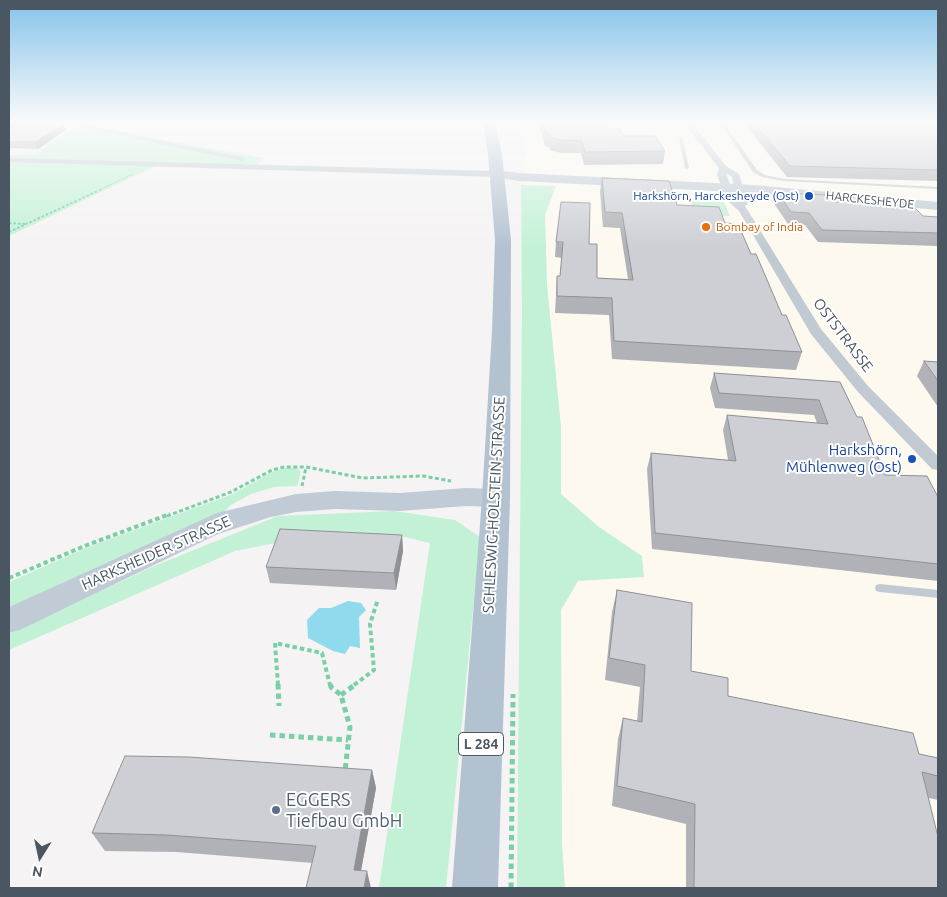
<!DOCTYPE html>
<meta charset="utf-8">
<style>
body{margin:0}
#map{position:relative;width:947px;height:897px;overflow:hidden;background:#f5f3f3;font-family:Ubuntu,sans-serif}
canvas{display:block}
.frame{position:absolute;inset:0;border:10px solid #4a5661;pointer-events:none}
.north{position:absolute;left:15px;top:832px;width:50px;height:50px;-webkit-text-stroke:4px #fff;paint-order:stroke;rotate:190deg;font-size:14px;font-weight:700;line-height:20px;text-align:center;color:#4a5661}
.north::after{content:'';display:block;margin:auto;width:18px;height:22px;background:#4a5661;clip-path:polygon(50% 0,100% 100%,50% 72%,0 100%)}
</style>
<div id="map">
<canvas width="947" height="897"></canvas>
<div class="frame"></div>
<div class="north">N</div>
</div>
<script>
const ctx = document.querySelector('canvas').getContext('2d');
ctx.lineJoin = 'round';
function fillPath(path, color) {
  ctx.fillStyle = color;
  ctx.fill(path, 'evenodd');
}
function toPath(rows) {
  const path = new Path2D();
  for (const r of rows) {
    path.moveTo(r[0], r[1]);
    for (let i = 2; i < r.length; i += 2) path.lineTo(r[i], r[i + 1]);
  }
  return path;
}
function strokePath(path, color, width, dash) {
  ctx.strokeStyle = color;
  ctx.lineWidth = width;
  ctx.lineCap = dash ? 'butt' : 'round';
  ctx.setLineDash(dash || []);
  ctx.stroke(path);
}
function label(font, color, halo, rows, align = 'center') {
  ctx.font = font + ' Ubuntu,sans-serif';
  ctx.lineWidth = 4;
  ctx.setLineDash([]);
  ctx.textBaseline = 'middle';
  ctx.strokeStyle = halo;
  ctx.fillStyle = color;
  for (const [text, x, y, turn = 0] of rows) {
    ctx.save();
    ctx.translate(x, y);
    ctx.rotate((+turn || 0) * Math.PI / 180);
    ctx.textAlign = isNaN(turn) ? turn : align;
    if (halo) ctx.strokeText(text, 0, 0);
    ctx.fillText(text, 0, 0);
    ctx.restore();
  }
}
const commercial = toPath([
 [518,122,911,122,938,125,938,888,565,888,562,843,561,427,547,285,545,215,556,187,521,185,527,151]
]);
const green = toPath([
 [81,123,186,144,264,158,256,166,156,166,9,236,9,155,35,154],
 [521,185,556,186,545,215,547,285,561,427,561,494,599,527,642,556,644,577,578,581,561,610,562,843,565,888,517,888,522,310],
 [690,201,724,202,730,216,695,215],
 [283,468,298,468,301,472,297,486,274,487,251,494,231,505,216,520,9,613,9,582,88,547,233,494,270,473],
 [394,511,455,520,480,537,446,888,379,888,430,543,396,535,326,533,235,551,9,650,9,634,152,567,278,516]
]);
const water = toPath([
 [348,601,361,603,366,610,359,617,360,648,350,646,345,654,333,651,308,638,307,620,319,608,331,608]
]);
const pathFar4 = toPath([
 [99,190,133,174]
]);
const pathFar3 = toPath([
 [9,223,26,224],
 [9,232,102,189]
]);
const pathFar2 = toPath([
 [302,486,306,467],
 [167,516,231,492,272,470,284,467,306,467,362,478,423,476,451,481]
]);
const pathFar1 = toPath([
 [9,578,87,545,170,514],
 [278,685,275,643,322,653,330,685],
 [354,685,374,670,370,624,378,599]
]);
const path = toPath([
 [278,684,279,706],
 [330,684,331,687,341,695,350,727,345,771],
 [341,695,356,684],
 [270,735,348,740],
 [511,888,513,694]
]);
const lane = toPath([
 [713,122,718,122,725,125,757,170,765,175,784,179,938,187,938,189,784,181,762,177,753,172,723,127,713,122],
 [681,138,683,139,689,168,687,169,685,168,679,139,681,138],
 [880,584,938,590,938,598,880,592,876,591,875,588,876,585,880,584]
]);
const street = toPath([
 [56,122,71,122,242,157,246,159,242,161,56,122],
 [683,122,691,122,726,166,739,174,748,204,745,206,821,329,868,386,938,456,938,470,932,469,858,392,811,334,739,211,727,200,717,175,719,168,683,122],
 [726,173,732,177,737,200,733,193,726,173],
 [9,158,496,171,500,174,496,177,9,162,9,158]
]);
const secondary = toPath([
 [496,170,519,173,754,185,938,202,938,210,754,193,519,181,492,177,490,174,492,171,496,170],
 [466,488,496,489,505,492,509,498,505,504,496,507,466,506,400,511,335,509,296,512,271,517,218,534,20,630,9,633,9,607,217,513,296,494,335,491,400,493,466,488]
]);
const primary = toPath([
 [483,122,495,122,502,154,511,240,510,498,498,888,452,888,482,498,492,331,495,240,488,154,483,122]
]);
const wall = toPath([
 [54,122,51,124,66,130,38,149,9,148,9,131],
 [536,122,604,122,610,129,624,136,665,151,663,164,584,165,581,153,561,153,550,150,549,147,545,146,541,130],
 [743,122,918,122,924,126,938,122,938,181,787,177],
 [602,178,725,223,751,254,782,315,802,352,796,370,612,359,609,315,555,313,557,276,560,276,562,258,555,257,556,242,589,244,597,278,628,279,620,228,603,227,600,192],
 [778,193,923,216,938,217,938,246,818,242,805,225,788,224,775,205],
 [924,361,938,362,938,407,917,376],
 [714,373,840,382,885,475,938,497,938,581,652,549,647,469,651,453,728,460,723,430,727,415,817,423,814,415,715,408,710,388],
 [402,535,403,551,396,590,270,583,266,567],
 [617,590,691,671,728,696,919,754,938,758,938,800,929,798,938,888,686,888,686,824,612,806,618,739,623,718,637,721,640,687,605,680,612,612],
 [372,770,376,788,361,871,371,888,313,863,177,852,105,851,92,833]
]);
const shadedWall = toPath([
 [10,122,22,122,9,130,9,123],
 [64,124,66,130,38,149,35,142],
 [402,535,403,551,396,590,394,573],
 [372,770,376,788,358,887,354,870],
 [367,871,371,888,364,888]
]);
const building = toPath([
 [26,122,48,122,45,124,64,124,35,142,9,142,9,131,26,122],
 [543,122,604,122,610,129,620,129,624,136,655,136,665,151,585,152,582,141,562,140,551,138,550,134,546,133,543,122],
 [753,122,918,122,924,126,933,122,938,122,938,170,790,166,753,122],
 [602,178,669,181,677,205,719,207,725,223,738,224,751,254,756,254,782,315,786,315,802,352,614,341,612,298,557,296,557,276,560,276,563,242,556,242,561,202,590,203,589,244,597,244,597,278,633,280,622,213,605,212,602,178],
 [778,193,829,195,835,202,906,204,912,205,923,216,938,217,938,233,822,230,809,213,791,212,778,193],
 [924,361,938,362,938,381,924,361],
 [714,373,840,382,857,417,862,417,885,475,927,476,938,497,938,564,655,533,651,453,736,461,727,415,828,424,819,400,719,393,714,373],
 [280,529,402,535,394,573,266,567,280,529],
 [617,590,692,603,691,671,728,678,728,696,913,733,919,754,938,758,938,776,922,772,938,837,938,888,694,888,695,804,617,786,623,718,642,722,645,665,609,658,617,590],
 [125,756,189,757,372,770,354,870,367,871,364,888,306,888,316,846,167,835,92,833,125,756]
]);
const markers = [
 [809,196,5,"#1a4fb4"],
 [706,227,5,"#e8710a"],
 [912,459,5,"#1a4fb4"],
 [276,810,5,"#5c6f8a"]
];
const farTransitnames = [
 ["Harkshörn, Harckesheyde (Ost)",799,196]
];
const farStreetnames = [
 ["HARCKESHEYDE",870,200,6]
];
const farFoodnames = [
 ["Bombay of India",716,227]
];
const shields = [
 [481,744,45]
];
const shieldNames = [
 ["L 284",481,744]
];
const streetNames = [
 ["OSTSTRASSE",843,335,53],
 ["SCHLESWIG-HOLSTEIN-STRASSE",494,505,-87],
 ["HARKSHEIDER STRASSE",156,553,-24]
];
const transitNames = [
 ["Harkshörn,",902,450],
 ["Mühlenweg (Ost)",902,467]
];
const nearServicenames = [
 ["EGGERS",286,800],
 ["Tiefbau GmbH",286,821]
];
fillPath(commercial, '#fdf9ef');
fillPath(green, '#c3f1d5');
fillPath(water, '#90daee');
strokePath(pathFar4, '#7ad0a6', 1, [2, 1]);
strokePath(pathFar3, '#7ad0a6', 2, [2.5, 2]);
strokePath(pathFar2, '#7ad0a6', 3, [4, 2.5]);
strokePath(pathFar1, '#7ad0a6', 4, [4.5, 3]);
strokePath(path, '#7ad0a6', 5, [5.5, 4]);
fillPath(lane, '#c1cad2');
fillPath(street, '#c1cad2');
fillPath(secondary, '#c1cbd6');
fillPath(primary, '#b3c2d1');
fillPath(wall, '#b0b2b7');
fillPath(shadedWall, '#909195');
fillPath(building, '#cdcfd5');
strokePath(building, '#909195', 1);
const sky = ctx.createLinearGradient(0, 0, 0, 248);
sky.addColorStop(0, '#85c3ea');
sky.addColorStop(0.49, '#fafafa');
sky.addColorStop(1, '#fafafa00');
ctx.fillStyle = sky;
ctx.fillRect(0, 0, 947, 248);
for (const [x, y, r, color] of markers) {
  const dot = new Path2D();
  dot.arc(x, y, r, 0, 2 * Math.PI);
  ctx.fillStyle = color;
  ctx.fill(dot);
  strokePath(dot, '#fff', 2);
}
label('12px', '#164399', '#fff', farTransitnames, 'right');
label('12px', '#4a5661', '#fff', farStreetnames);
label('12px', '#c56008', '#fff', farFoodnames, 'left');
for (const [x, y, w] of shields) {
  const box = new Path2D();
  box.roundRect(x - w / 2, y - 11.5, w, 23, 4);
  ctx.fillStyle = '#fff';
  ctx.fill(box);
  strokePath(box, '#4a5661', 1);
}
label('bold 14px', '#4a5661', null, shieldNames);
label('15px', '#4a5661', '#fff', streetNames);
label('15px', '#164399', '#fff', transitNames, 'right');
label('18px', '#4e5e75', '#fff', nearServicenames, 'left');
</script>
